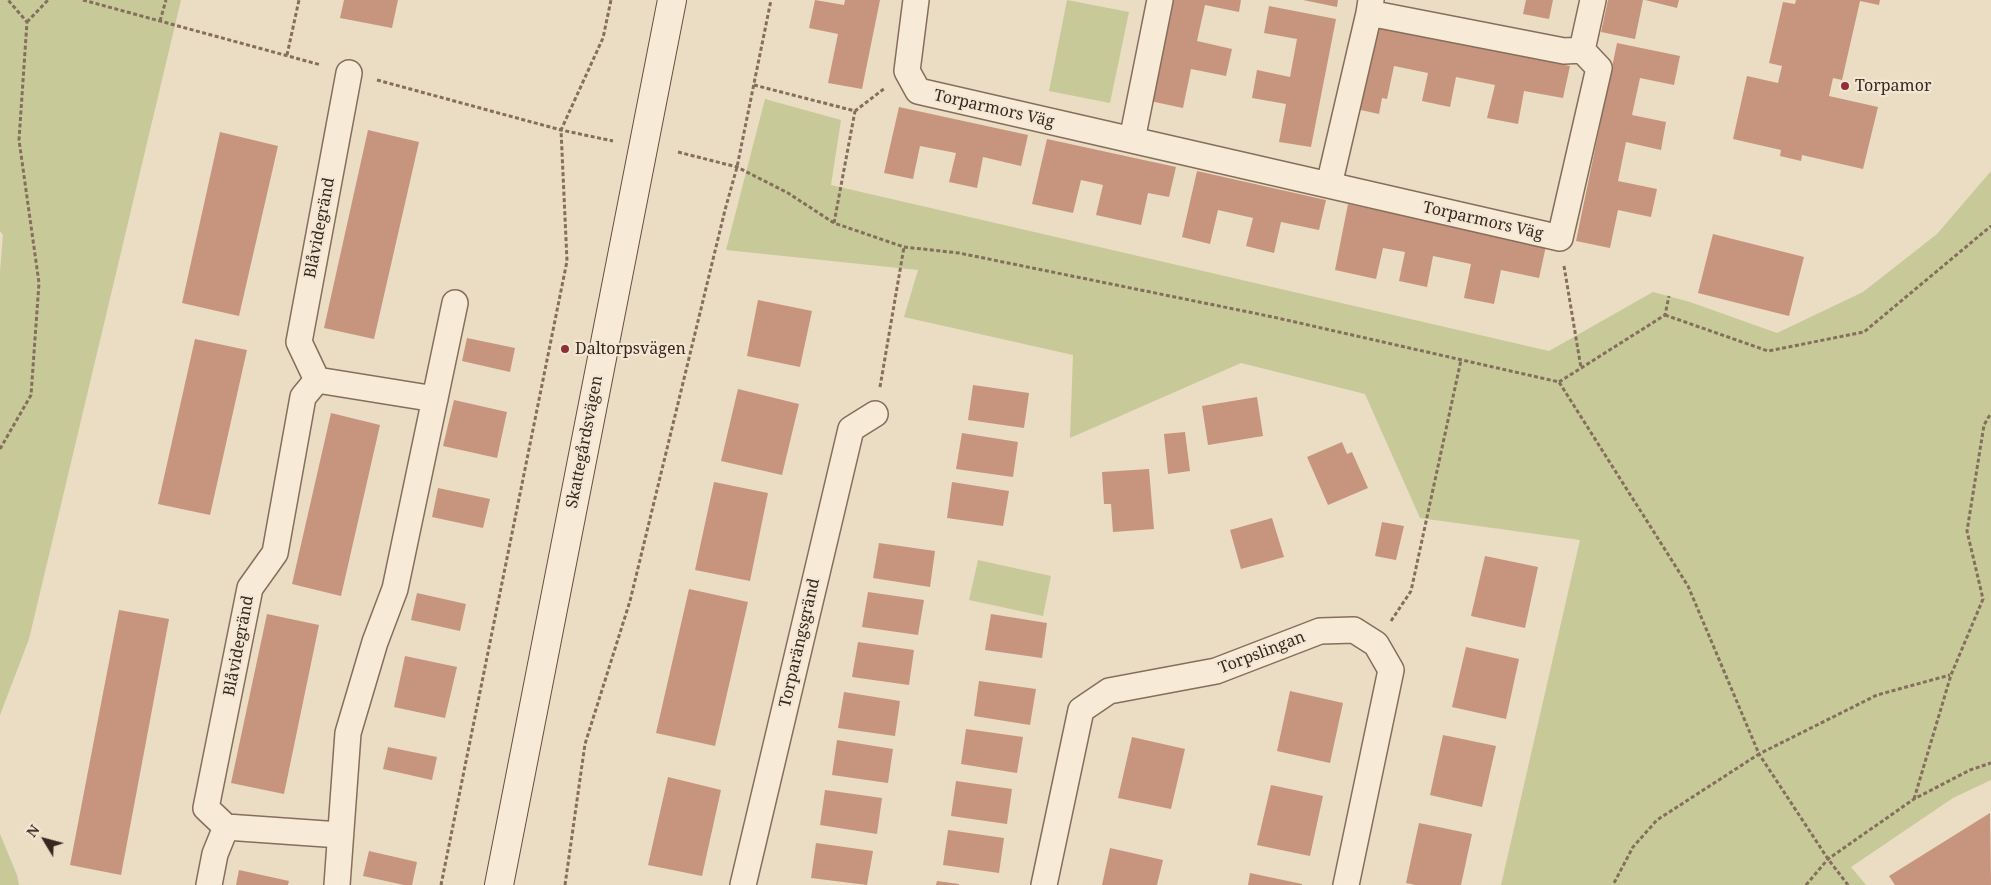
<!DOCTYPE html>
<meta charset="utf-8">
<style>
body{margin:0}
#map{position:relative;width:1991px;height:885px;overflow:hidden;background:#ebdcc4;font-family:"Noto Serif",serif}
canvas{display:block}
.north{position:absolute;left:20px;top:815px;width:50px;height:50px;-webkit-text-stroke:4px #f3e7d4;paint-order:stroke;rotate:307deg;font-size:14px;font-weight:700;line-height:20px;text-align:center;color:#36281f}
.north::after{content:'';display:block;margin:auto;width:18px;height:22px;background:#36281f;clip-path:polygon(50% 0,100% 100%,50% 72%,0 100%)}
</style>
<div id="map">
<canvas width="1991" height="885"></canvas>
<div class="north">N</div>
</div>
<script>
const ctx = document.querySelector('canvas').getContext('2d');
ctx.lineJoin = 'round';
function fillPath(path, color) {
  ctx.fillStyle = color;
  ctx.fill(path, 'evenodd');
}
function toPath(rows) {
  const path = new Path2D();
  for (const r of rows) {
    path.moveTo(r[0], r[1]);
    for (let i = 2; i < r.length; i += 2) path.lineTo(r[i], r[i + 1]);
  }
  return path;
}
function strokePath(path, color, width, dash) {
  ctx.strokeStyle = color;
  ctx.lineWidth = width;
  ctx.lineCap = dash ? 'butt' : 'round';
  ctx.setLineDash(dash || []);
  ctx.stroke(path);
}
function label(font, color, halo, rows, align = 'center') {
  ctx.font = font + ' "Noto Serif",serif';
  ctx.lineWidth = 4.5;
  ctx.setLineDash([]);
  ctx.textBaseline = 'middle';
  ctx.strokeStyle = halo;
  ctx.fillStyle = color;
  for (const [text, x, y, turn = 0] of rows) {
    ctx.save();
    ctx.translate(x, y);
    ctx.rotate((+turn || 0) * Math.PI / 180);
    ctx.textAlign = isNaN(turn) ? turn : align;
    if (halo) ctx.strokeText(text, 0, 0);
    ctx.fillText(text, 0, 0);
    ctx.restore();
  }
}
const green = toPath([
 [0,0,181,0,29,639,0,715,0,272,3,235,0,231],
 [1067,0,1129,12,1110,103,1049,91],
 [765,99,841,120,831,185,1549,351,1653,292,1690,302,1777,333,1863,292,1937,234,1991,171,1991,780,1953,798,1851,867,1866,885,1501,885,1580,540,1420,518,1365,394,1241,363,1070,438,1073,355,904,317,918,270,726,250],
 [978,560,1051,576,1043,616,969,600],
 [0,834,17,875,19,885,0,885]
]);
const building = toPath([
 [344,0,398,0,392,28,340,18],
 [815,0,844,5,845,0,880,0,862,89,828,83,838,34,809,28],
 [1171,0,1241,0,1239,12,1205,5,1197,41,1232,49,1226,76,1191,69,1183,108,1150,101],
 [1303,0,1338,0,1337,7],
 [1526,0,1553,0,1549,19,1523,14],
 [1608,0,1643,0,1635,39,1601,32],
 [1645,0,1679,0,1677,8],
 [1796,0,1880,0,1879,5,1860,1,1842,80,1833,78,1829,96,1878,107,1863,169,1802,155,1801,161,1780,156,1781,150,1733,139,1747,76,1778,83,1782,66,1769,63,1783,2,1795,4],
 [1269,6,1336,19,1311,147,1279,142,1286,104,1252,98,1257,70,1290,77,1297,39,1264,33],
 [1373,26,1570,66,1563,98,1524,91,1518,124,1487,118,1495,85,1456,77,1450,107,1422,101,1428,73,1394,66,1387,99,1382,98,1379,114,1356,109],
 [1617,43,1680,56,1674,85,1640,78,1632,115,1666,122,1661,150,1626,142,1618,181,1657,189,1651,217,1618,210,1610,248,1576,241],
 [899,107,1028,135,1021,166,983,157,977,188,949,182,956,153,920,146,913,179,884,173],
 [368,130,419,142,374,339,324,328],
 [220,132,278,146,239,316,182,303],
 [1047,139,1176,167,1169,197,1148,193,1141,225,1096,215,1103,185,1081,180,1073,213,1032,204],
 [1197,171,1326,200,1319,230,1281,222,1274,253,1246,246,1253,218,1218,210,1210,244,1182,237],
 [1348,204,1546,246,1539,278,1501,270,1494,304,1464,298,1471,264,1433,256,1427,287,1399,281,1405,252,1383,248,1376,279,1335,270],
 [1713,234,1804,257,1789,316,1698,293],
 [758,300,812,311,800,367,747,356],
 [467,338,515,348,510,372,462,361],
 [195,339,247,350,210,515,158,504],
 [973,385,1029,393,1024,428,968,420],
 [738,389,799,404,782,475,721,461],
 [1257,397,1263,436,1208,445,1202,406],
 [454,400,507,412,497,458,443,446],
 [331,413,380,425,341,596,292,584],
 [1185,432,1190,471,1168,474,1164,434],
 [962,433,1018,442,1013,477,956,469],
 [1342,442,1347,454,1352,452,1368,488,1328,505,1307,457],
 [1149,469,1154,529,1113,532,1111,504,1104,504,1102,472],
 [714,482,768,493,750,581,695,570],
 [952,482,1009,491,1003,526,947,518],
 [438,488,490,499,483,528,432,517],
 [1272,518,1284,557,1241,569,1230,530],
 [1382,522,1404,526,1396,560,1375,556],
 [879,543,935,551,930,587,873,578],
 [1485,556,1538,567,1525,628,1471,616],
 [689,589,748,602,715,746,656,733],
 [868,592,924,600,918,635,862,627],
 [417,593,466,604,460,631,411,620],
 [119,610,169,619,121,875,70,865],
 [267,614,319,625,284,794,231,783],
 [991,614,1047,623,1042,658,985,650],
 [858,642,914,650,909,685,852,677],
 [1466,647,1519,659,1506,719,1452,707],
 [405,656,457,667,445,718,394,707],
 [979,681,1036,689,1030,725,974,716],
 [1290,691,1343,703,1330,763,1277,751],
 [844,692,900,701,895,736,838,728],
 [966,729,1023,737,1017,773,961,764],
 [1443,735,1496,746,1482,807,1430,795],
 [1132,737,1185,749,1171,809,1118,798],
 [837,740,893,749,888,783,832,775],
 [388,747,437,757,432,780,383,769],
 [668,777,721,790,702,876,648,865],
 [956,781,1012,789,1007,824,951,816],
 [1271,785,1323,796,1310,856,1257,845],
 [825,790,882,798,877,834,820,825],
 [1990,813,1991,885,1895,885,1889,876],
 [1419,823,1472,834,1461,885,1415,885,1406,883],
 [948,830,1004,838,999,873,943,865],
 [816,843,873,851,867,885,811,878],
 [1110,848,1163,860,1157,885,1102,885],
 [369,851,417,862,412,885,404,885,363,876],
 [239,870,289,881,288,885,236,885],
 [1250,873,1302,884,1302,885,1248,885],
 [937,881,959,884,959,885,936,885]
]);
const path = toPath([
 [83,0,321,65],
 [160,21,166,0],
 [27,22,48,0],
 [287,55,299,0],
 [377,80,561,130,613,141],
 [754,85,855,111,885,88],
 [678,152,737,167,788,193,834,223,904,247,959,253,1273,317,1559,382,1688,586,1759,754,1657,820,1633,847,1613,885],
 [834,223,855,111],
 [1564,266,1581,368],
 [1665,315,1768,351,1864,332,1991,226],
 [1559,382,1665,315,1669,296],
 [880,387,904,247],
 [0,449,31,395,39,283,19,140,27,22,8,0],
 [1391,621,1411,591,1461,360],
 [1914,799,1951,675,1983,599,1967,531,1984,425,1991,413],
 [441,885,567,261,561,130,603,38,611,0],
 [565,885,585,744,630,601,725,210,737,167,771,0],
 [1806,885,1828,859,1914,799,1970,770,1991,763],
 [1848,885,1828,859,1759,754,1877,695,1950,675]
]);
const street = toPath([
 [916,0,907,71,918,91,1560,238,1599,68,1582,50,1593,0],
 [1371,0,1369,13,1564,51,1582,50],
 [349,73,299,342,317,380,435,399],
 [1132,140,1160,0],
 [1329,185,1369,13],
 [317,380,303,397,275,553,250,588,206,808,226,827,340,835],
 [209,885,215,854,226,827],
 [337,885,348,733,375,642,395,589,455,303],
 [743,885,851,429,875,414],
 [1044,885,1081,710,1109,691,1216,671,1320,631,1354,630,1376,644,1391,670,1346,885]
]);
const secondary = toPath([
 [499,885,672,0]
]);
const markers = [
 [1845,86,5,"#903039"],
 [565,349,5,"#903039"]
];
const poiNames = [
 ["Torpamor",1855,86],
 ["Daltorpsvägen",575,349]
];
const streetNames = [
 ["Torparmors Väg",994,109,13],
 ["Torparmors Väg",1483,221,13],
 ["Blåvidegränd",320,228,-79],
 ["Skattegårdsvägen",585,442,-79],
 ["Torparängsgränd",800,643,-77],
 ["Blåvidegränd",239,646,-79],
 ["Torpslingan",1262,653,-21]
];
fillPath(green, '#c7c999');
fillPath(building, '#c7957d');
strokePath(street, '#856e5c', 28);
strokePath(secondary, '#674f3f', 30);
strokePath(path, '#856e5c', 3, [4, 2.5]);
strokePath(street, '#f7ead7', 25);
strokePath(secondary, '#f7ead7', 28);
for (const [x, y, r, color] of markers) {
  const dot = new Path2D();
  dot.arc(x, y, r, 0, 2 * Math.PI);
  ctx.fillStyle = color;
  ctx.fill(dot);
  strokePath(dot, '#f3e7d4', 2);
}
label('16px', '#36281f', '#f3e7d4', poiNames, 'left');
label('16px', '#36281f', '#f3e7d4', streetNames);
</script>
